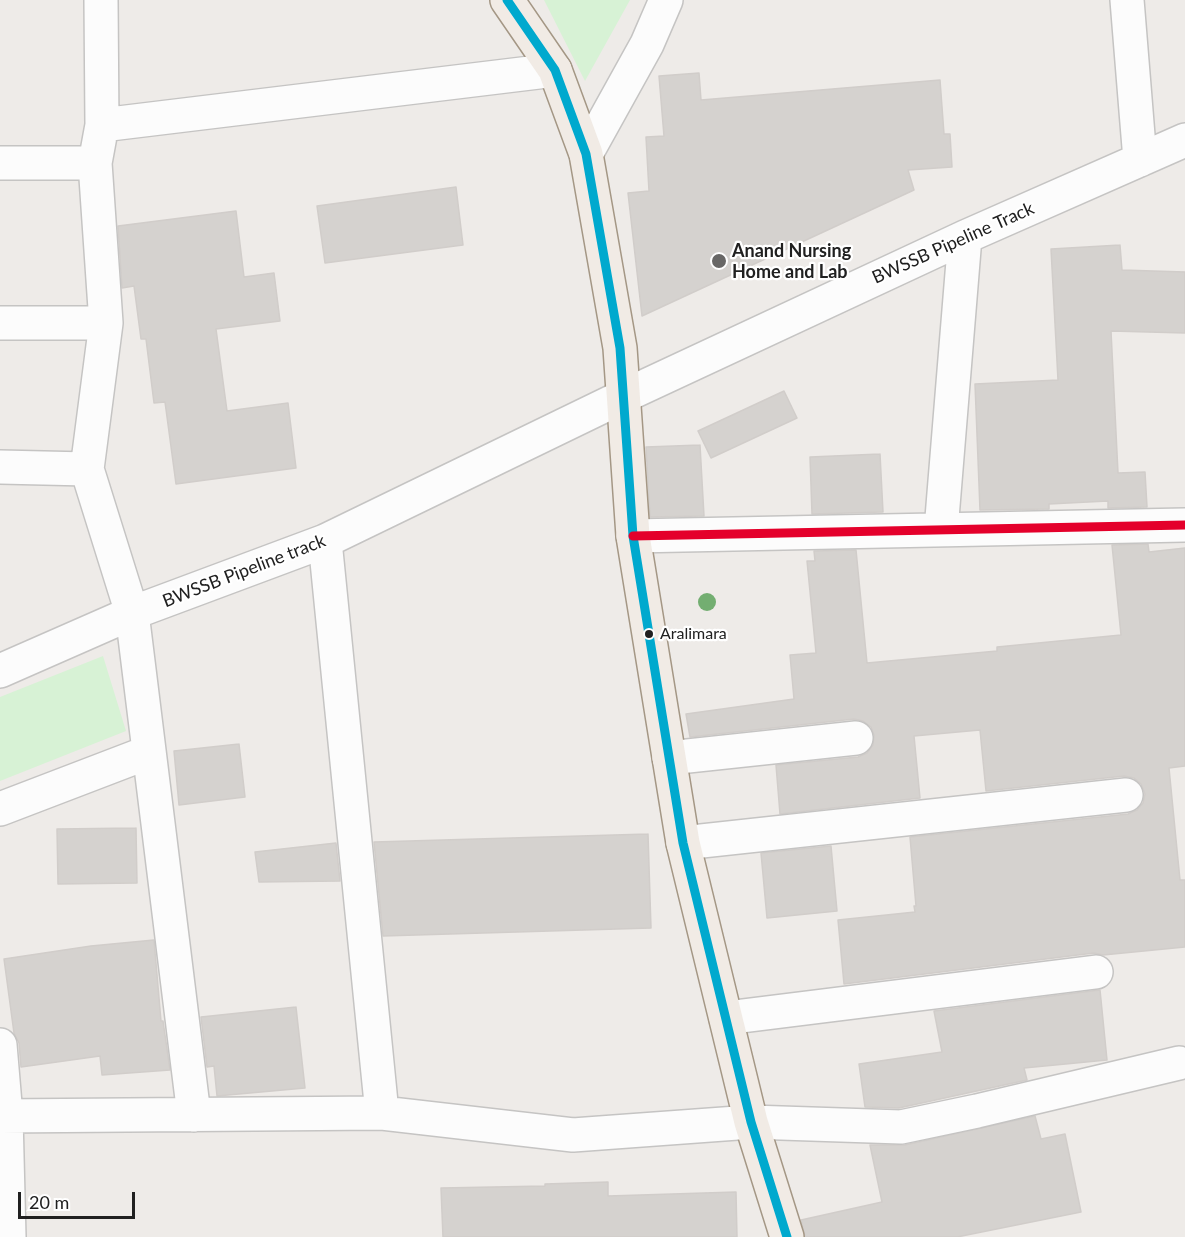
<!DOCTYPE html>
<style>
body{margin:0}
#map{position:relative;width:1185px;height:1237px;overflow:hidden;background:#eeebe8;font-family:Lato,sans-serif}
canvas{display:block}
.scale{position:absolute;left:18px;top:1192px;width:117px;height:27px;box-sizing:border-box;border:3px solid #202020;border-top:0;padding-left:8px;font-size:18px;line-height:21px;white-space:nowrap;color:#202020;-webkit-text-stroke:4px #fff;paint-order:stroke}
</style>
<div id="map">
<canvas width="1185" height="1237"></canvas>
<div class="scale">20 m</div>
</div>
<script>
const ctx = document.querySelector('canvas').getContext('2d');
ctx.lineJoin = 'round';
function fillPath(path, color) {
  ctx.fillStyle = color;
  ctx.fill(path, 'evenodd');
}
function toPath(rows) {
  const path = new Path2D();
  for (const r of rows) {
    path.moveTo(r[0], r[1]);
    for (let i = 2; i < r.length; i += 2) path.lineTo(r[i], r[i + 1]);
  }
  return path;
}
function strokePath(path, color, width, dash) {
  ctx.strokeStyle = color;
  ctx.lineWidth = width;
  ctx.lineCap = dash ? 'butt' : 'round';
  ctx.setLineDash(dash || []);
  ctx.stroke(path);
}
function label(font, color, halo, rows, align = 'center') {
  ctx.font = font + ' Lato,sans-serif';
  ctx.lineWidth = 4.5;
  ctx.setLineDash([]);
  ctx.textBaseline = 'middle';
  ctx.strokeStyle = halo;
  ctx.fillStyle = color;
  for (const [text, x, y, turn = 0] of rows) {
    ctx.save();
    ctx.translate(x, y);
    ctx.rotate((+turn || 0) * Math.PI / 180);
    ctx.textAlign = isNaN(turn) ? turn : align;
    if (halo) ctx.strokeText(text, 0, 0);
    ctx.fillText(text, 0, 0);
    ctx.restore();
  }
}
const park = toPath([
 [544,0,630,0,585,81],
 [103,656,126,731,0,781,0,697]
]);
const building = toPath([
 [699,73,701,100,940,80,944,134,950,134,952,167,908,170,914,190,642,316,628,193,649,191,646,137,664,136,659,76,699,73],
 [456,187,463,245,325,263,317,206,456,187],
 [236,211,244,277,274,273,280,321,216,329,227,411,288,403,296,468,176,484,165,402,154,403,146,339,141,339,134,286,122,288,118,226,236,211],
 [1120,245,1122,270,1185,272,1185,333,1111,331,1118,473,1145,472,1147,507,1108,508,1108,501,1049,504,1049,509,980,510,975,384,1058,380,1051,249,1120,245],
 [784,391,797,418,711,458,698,431,784,391],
 [700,445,704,516,650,517,646,447,700,445],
 [880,454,883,512,812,514,810,457,880,454],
 [1148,544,1149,552,1185,548,1185,766,1169,768,1180,880,1185,880,1185,947,1103,955,1094,953,844,984,838,920,915,912,914,906,916,906,910,837,1128,814,1137,810,1143,803,1145,794,1141,784,1134,778,1124,776,986,791,980,730,914,736,920,798,780,814,776,765,858,757,867,753,873,745,874,735,871,727,863,721,854,719,690,737,686,714,794,699,790,655,816,653,807,561,815,561,814,551,856,550,867,663,997,651,997,647,1121,635,1112,545,1148,544],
 [239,744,245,797,179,805,174,751,239,744],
 [136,828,137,883,58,884,57,829,136,828],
 [648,834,651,928,383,936,374,842,648,834],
 [336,843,340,881,259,882,255,852,336,843],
 [831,846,837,911,767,918,761,853,831,846],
 [154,940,161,1021,163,1021,170,1070,102,1075,100,1056,21,1067,19,1043,14,1033,4,959,91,946,154,940],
 [1100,990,1107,1060,1024,1068,1027,1080,899,1108,865,1107,859,1064,942,1052,934,1011,1100,990],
 [296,1007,305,1088,217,1096,214,1066,207,1067,201,1017,296,1007],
 [1035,1116,1041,1139,1065,1134,1081,1212,957,1237,805,1237,801,1220,882,1202,870,1145,905,1145,1035,1116],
 [608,1182,608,1196,736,1192,737,1237,443,1237,441,1188,545,1186,545,1184,608,1182]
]);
const minor = toPath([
 [101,0,102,125,95,163,106,323,87,469,132,613,194,1115],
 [1127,0,1140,160],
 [102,125,555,70],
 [586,154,647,44,666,0],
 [0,163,95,163],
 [0,323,106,323],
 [0,467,87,469],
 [941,530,965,237],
 [633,536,1185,525],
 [325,541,382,1113],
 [0,671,132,613,325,541,624,396,965,237,1185,140],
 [669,758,856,738],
 [0,809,149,752],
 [683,843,1126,795],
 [726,1018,1096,972],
 [0,1045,6,1116,9,1237],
 [0,1116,382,1113,573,1135,751,1122,901,1127,977,1111,1179,1063]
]);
const major = toPath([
 [507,0,555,70,586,154,620,348,633,536,683,843,751,1122,787,1237]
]);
const bus1 = toPath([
 [507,0,555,70,586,154,620,348,633,536,683,843,751,1122,787,1237]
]);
const bus2 = toPath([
 [633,536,1185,525]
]);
const trees = [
 [707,602]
];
const markers = [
 [719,261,8,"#686766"],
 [649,634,5,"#202020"]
];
const busNames = [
 ["Aralimara",660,634]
];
const streetNames = [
 ["BWSSB Pipeline Track",953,243,-24],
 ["BWSSB Pipeline track",244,571,-21]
];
const poiNames = [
 ["Anand Nursing",732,251],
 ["Home and Lab",732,272]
];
fillPath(park, '#d7f2d5');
fillPath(building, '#d5d2cf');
strokePath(building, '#d1cdca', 1.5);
strokePath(minor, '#c5c4c3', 36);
strokePath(major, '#a49785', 36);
strokePath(minor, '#fcfcfc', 33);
strokePath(major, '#f1ebe5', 33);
strokePath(bus1, '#00a9ce', 9);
strokePath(bus2, '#e4002b', 9);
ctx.fillStyle = '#73ae71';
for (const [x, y] of trees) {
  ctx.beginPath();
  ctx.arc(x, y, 9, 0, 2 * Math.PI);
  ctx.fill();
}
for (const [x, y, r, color] of markers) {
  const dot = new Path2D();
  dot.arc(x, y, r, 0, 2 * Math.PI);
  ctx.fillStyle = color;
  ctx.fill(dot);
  strokePath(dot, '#fff', 2);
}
label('16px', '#202020', '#fff', busNames, 'left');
label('18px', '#202020', '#fff', streetNames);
label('bold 18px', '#202020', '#fff', poiNames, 'left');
</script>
